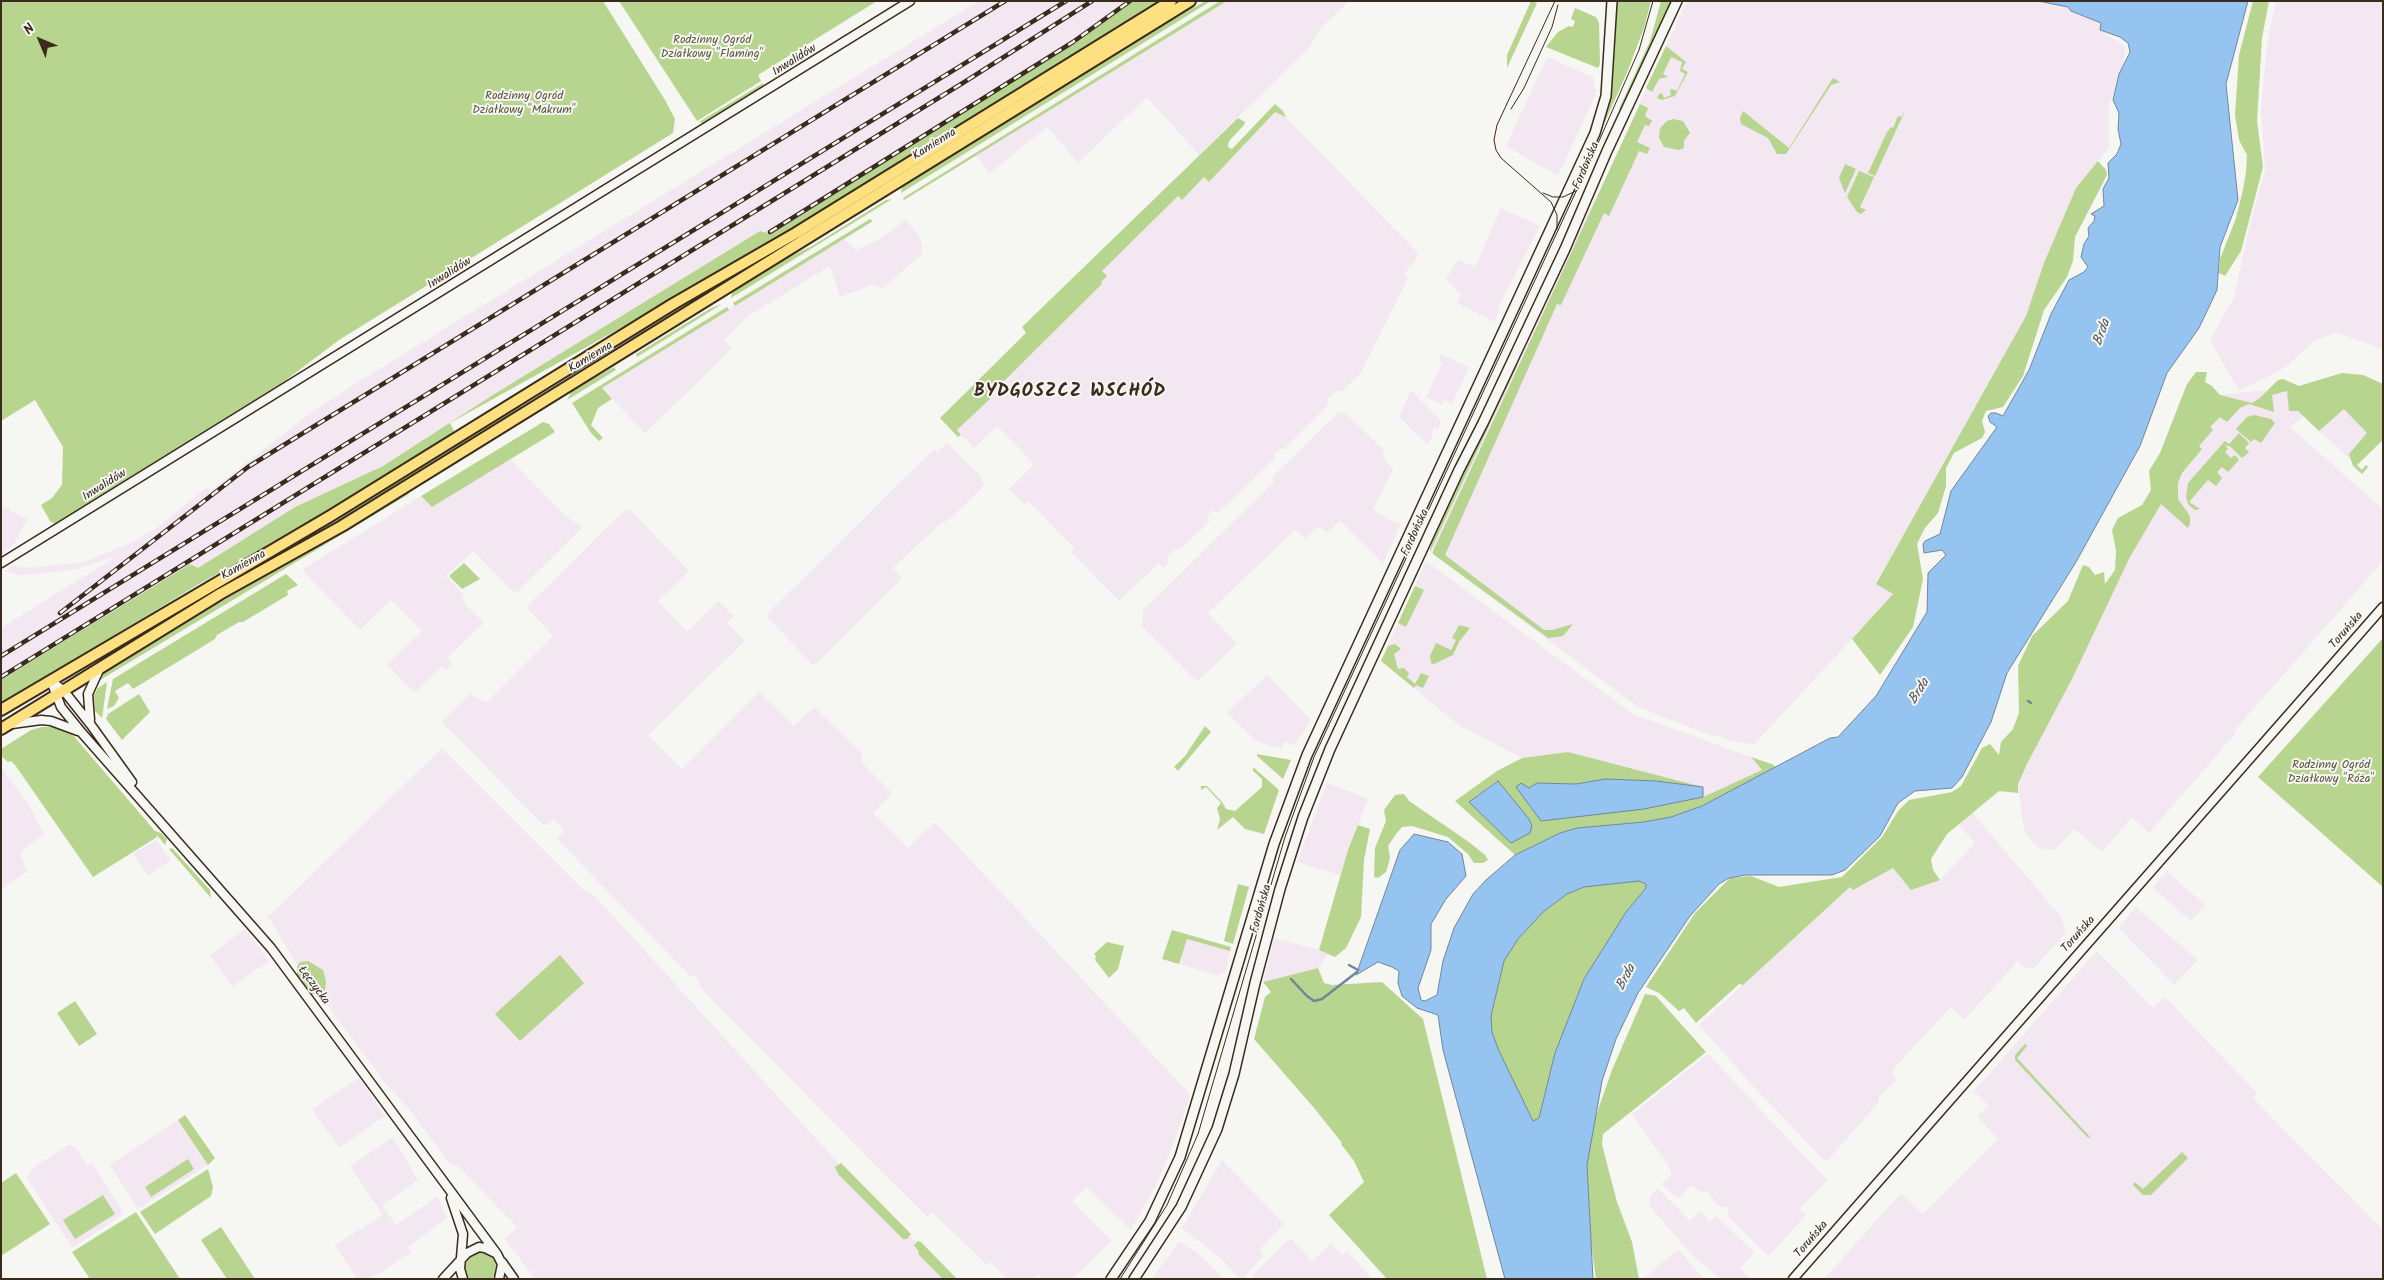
<!DOCTYPE html>
<meta charset="utf-8">
<style>
body{margin:0}
#map{position:relative;width:2384px;height:1280px;overflow:hidden;background:#f6f6f2;font-family:Kalam,sans-serif}
canvas{display:block}
.frame{position:absolute;inset:0;border:2px solid #3b2a1e;pointer-events:none}
.north{position:absolute;left:15px;top:15px;width:50px;height:50px;-webkit-text-stroke:4px #f6f6f2;paint-order:stroke;rotate:315deg;font-size:14px;font-weight:700;line-height:20px;text-align:center;color:#3b2a1e}
.north::after{content:'';display:block;margin:auto;width:18px;height:22px;background:#3b2a1e;clip-path:polygon(50% 0,100% 100%,50% 72%,0 100%)}
</style>
<div id="map">
<canvas width="2384" height="1280"></canvas>
<div class="frame"></div>
<div class="north">N</div>
</div>
<script>
const ctx = document.querySelector('canvas').getContext('2d');
ctx.lineJoin = 'round';
function fillPath(path, color) {
  ctx.fillStyle = color;
  ctx.fill(path, 'evenodd');
}
function toPath(rows) {
  const path = new Path2D();
  for (const r of rows) {
    path.moveTo(r[0], r[1]);
    for (let i = 2; i < r.length; i += 2) path.lineTo(r[i], r[i + 1]);
  }
  return path;
}
function strokePath(path, color, width, dash) {
  ctx.strokeStyle = color;
  ctx.lineWidth = width;
  ctx.lineCap = dash ? 'butt' : 'round';
  ctx.setLineDash(dash || []);
  ctx.stroke(path);
}
function label(font, color, halo, rows, align = 'center') {
  ctx.font = font + ' Kalam,sans-serif';
  ctx.lineWidth = 4;
  ctx.setLineDash([]);
  ctx.textBaseline = 'middle';
  ctx.strokeStyle = halo;
  ctx.fillStyle = color;
  for (const [text, x, y, turn = 0] of rows) {
    ctx.save();
    ctx.translate(x, y);
    ctx.rotate((+turn || 0) * Math.PI / 180);
    ctx.textAlign = isNaN(turn) ? turn : align;
    if (halo) ctx.strokeText(text, 0, 0);
    ctx.fillText(text, 0, 0);
    ctx.restore();
  }
}
const built = toPath([
 [979,1,1132,1,1078,41,770,235,760,231,496,393,383,466,295,507,198,568,190,564,1,680,1,628,119,555,77,569,48,573,18,575,4,571,12,566,29,568,84,562,135,541,158,527,207,487,211,490,312,412,358,382],
 [1227,1,1349,1,1319,30,1309,48,1199,155,1147,97,1078,163,1047,127,989,174,976,155],
 [1687,1,2038,1,2068,7,2071,11,2102,23,2100,30,2125,46,2125,57,2109,105,2109,148,2076,188,2044,263,2026,316,1876,583,1893,594,1754,745,1727,740,1717,735,1715,737,1638,707,1430,552,1585,218,1629,137,1639,104],
 [2276,1,2383,1,2383,349,2335,332,2312,343,2286,367,2239,391,2210,340,2234,298,2248,232,2265,170,2261,108,2268,39],
 [1547,57,1593,77,1596,94,1558,176,1506,146],
 [1275,112,1286,117,1418,253,1414,263,1409,266,1405,274,1408,278,1360,374,1342,391,1336,391,1328,399,1327,406,1284,449,1281,448,1275,453,1275,458,1218,513,1213,510,1207,516,1209,522,1181,549,1174,549,1168,555,1168,562,1164,568,1159,563,1119,601,1071,552,1074,548,1028,501,1024,504,1009,489,1033,465,1024,453,997,426,974,448,957,430,990,399,994,391,1102,284,1101,282,1106,276,1102,271,1178,196,1182,200,1204,177,1209,182],
 [1501,208,1540,226,1501,302,1495,322,1457,303,1461,295,1446,279,1458,260,1475,267],
 [906,220,920,237,923,253,883,288,872,285,840,297,830,266,748,316,724,340,732,349,645,433,602,388,844,238,856,250,875,242],
 [1441,354,1469,367,1452,404,1444,400,1442,405,1426,397,1442,363,1438,361],
 [1411,390,1441,421,1438,430,1434,428,1432,431,1433,434,1428,445,1399,417],
 [2256,391,2268,391,2272,395,2288,391,2298,411,2304,416,2290,427,2383,509,2383,561,2235,730,2236,733,2149,833,2132,817,2102,852,2074,829,2055,850,2038,848,2024,831,2018,784,2027,764,2073,677,2130,557,2220,395],
 [2345,408,2383,433,2355,463,2319,431],
 [1339,412,1345,413,1383,449,1385,461,1393,469,1373,510,1385,516,1384,518,1401,524,1383,563,1340,521,1326,533,1319,526,1305,539,1295,530,1208,613,1237,643,1197,682,1142,626,1143,610,1274,482,1272,477],
 [947,443,982,477,981,481,985,485,951,518,938,526,893,568,902,578,814,666,768,618,768,613,934,449,937,452],
 [510,459,567,517,583,527,515,594,473,551,446,576,464,595,462,597,467,606,484,623,447,658,452,664,446,670,442,666,416,691,413,692,387,665,422,631,391,600,360,630,302,570,421,496,432,507],
 [1,506,27,519,15,543,1,555],
 [626,509,630,510,689,571,658,601,687,632,718,601,734,616,727,623,745,641,648,735,682,769,759,692,794,726,814,707,862,754,862,763,892,793,873,813,908,848,935,822,1188,1092,1189,1099,1173,1145,1156,1185,1131,1230,1087,1187,1072,1201,1112,1241,1072,1279,1042,1279,1039,1275,1035,1279,1007,1279,991,1262,987,1265,932,1212,927,1217,715,1003,699,985,699,980,694,976,689,975,557,839,564,831,554,819,544,826,442,722,470,694,486,703,553,636,526,607],
 [1426,561,1633,714,1751,757,1762,770,1703,797,1703,787,1568,752,1522,758,1460,726,1381,661],
 [1267,675,1311,720,1295,745,1284,741,1282,748,1267,745,1255,740,1227,713],
 [442,748,584,890,596,897,841,1166,953,1279,535,1279,505,1239,517,1227,458,1166,448,1162,411,1111,387,1085,296,963,267,915,271,914],
 [1,767,30,807,44,834,20,852,27,872,1,889],
 [1327,783,1368,799,1340,875,1297,862],
 [1972,812,2061,917,2066,933,2034,968,2026,969,2018,961,1964,1020,1951,1007,1895,1067,1892,1073,1898,1079,1878,1098,1879,1102,1826,1162,1750,1083,1699,1025,1850,887,1853,890,1893,867,1911,890,1940,880,1975,843,1958,824],
 [156,840,171,860,148,876,133,854],
 [2167,871,2205,905,2191,921,2153,888],
 [2136,907,2198,960,2174,985,2119,928],
 [245,929,269,961,232,987,210,955],
 [1274,938,1319,950,1328,954,1318,968,1263,982],
 [1186,939,1230,951,1225,973,1221,972,1220,976,1179,964],
 [2097,951,2153,1008,2165,997,2257,1093,2253,1098,2383,1230,2383,1279,1824,1279,1901,1193,1923,1214,1998,1139,1977,1116,1989,1106,1974,1091],
 [1708,1054,1827,1180,1800,1209,1806,1215,1769,1256,1729,1218,1727,1207,1718,1206,1707,1191,1700,1192,1691,1185,1678,1199,1661,1184,1671,1176,1671,1170,1632,1114],
 [359,1078,385,1116,339,1148,312,1109],
 [178,1120,208,1165,138,1209,110,1165],
 [393,1137,417,1179,422,1177,382,1205,396,1225,438,1196,447,1218,408,1247,411,1252,370,1279,357,1279,335,1245,383,1215,350,1166],
 [70,1144,75,1147,87,1166,92,1163,124,1214,72,1248,27,1178,31,1169],
 [1222,1160,1284,1224,1260,1249,1263,1256,1243,1279,1240,1279,1219,1257,1182,1228],
 [1658,1188,1690,1221,1701,1211,1709,1222,1716,1216,1754,1252,1740,1269,1751,1279,1721,1279,1690,1253,1649,1205,1650,1196],
 [1288,1240,1292,1240,1312,1261,1331,1243,1342,1256,1347,1251,1373,1279,1254,1279,1252,1276],
 [1179,1241,1200,1255,1224,1279,1152,1279],
 [1678,1249,1704,1279,1643,1279]
]);
const green = toPath([
 [1,1,603,1,665,100,675,119,673,133,339,340,282,383,55,524,50,521,41,505,52,498,62,485,63,447,35,400,1,421],
 [619,1,877,1,758,75,761,81,697,121],
 [1132,1,1161,1,741,261,450,423,454,431,442,442,314,520,199,584,1,704,1,680,190,564,198,568,295,507,383,466,496,393,760,231,770,234,1078,41],
 [1177,1,1182,1,554,389,690,299,846,207],
 [1206,1,1211,1,901,193,902,187,905,183,1158,26],
 [1220,1,1227,1,904,200,903,198],
 [1531,1,1537,3,1507,68,1507,55],
 [1614,1,1651,1,1644,28,1628,70,1605,122,1604,121,1613,74],
 [1661,1,1672,1,1621,109,1619,109,1650,41],
 [2253,1,2269,1,2262,38,2257,121,2263,167,2241,251,2225,276,2219,273,2220,259,2236,218,2243,190,2246,172,2247,155,2239,140,2235,115,2239,55],
 [1575,8,1596,17,1599,23,1600,64,1598,68,1546,47,1558,32,1569,26,1573,27,1575,21,1571,19],
 [1666,46,1686,62,1682,69,1688,72,1675,96,1662,100,1657,98,1659,94,1662,93,1664,98,1671,95,1670,90,1672,89,1677,91,1685,74,1680,71,1682,62,1671,57,1663,74,1668,77,1659,79,1652,92,1646,88],
 [1833,78,1840,82,1831,85,1786,154,1777,154,1768,138,1741,124,1740,118,1743,111,1789,148],
 [763,83,764,87,706,124,699,122],
 [1275,104,1283,111,1286,117,1275,112,1209,182,1204,177,1182,200,1178,196,1102,271,1107,276,1101,282,1102,284,994,391,990,399,957,430,961,435,958,437,940,418,1026,333,1022,327,1238,118,1245,122,1244,125,1229,141,1228,147,1232,149],
 [1640,104,1648,108,1645,116,1652,121,1649,126,1645,125,1637,142,1650,148,1647,154,1639,151,1609,216,1604,213,1561,305,1557,304,1445,555,1544,630,1552,630,1573,624,1563,636,1548,638,1433,554,1433,551],
 [1905,111,1875,176,1868,173,1887,132,1891,127,1893,128,1898,116,1901,117],
 [1673,119,1683,121,1690,133,1684,141,1684,148,1679,150,1664,147,1659,138,1660,128,1667,121],
 [2098,161,2106,170,2107,175,2075,237,2073,261,2067,277,2044,310,2023,376,2003,407,1986,411,1982,421,1985,432,1982,438,1954,453,1946,468,1946,486,1938,513,1925,528,1917,544,1923,579,1913,627,1880,675,1852,639,1893,594,1876,584,2026,316,2044,263,2076,188],
 [1845,164,1856,169,1845,193,1839,178],
 [1859,171,1874,177,1860,207,1866,210,1861,214,1857,212,1847,197],
 [892,199,866,215,731,298,732,292,736,288,780,261,812,246,886,200],
 [870,219,873,221,735,306,733,303],
 [722,304,637,357,636,354,711,308],
 [727,307,729,310,602,388,612,399,598,408,591,425,603,438,599,441,591,433,572,403],
 [1518,364,1430,552,1431,541,1511,368],
 [614,367,616,370,567,400,573,389],
 [2196,372,2207,372,2205,382,2212,386,2220,395,2252,403,2260,398,2278,380,2283,379,2299,386,2342,373,2363,375,2383,384,2383,440,2357,465,2362,470,2366,465,2368,467,2362,474,2353,466,2349,454,2367,433,2344,409,2319,431,2298,411,2289,411,2287,391,2272,395,2274,412,2249,404,2240,408,2227,422,2220,417,2210,427,2213,430,2199,446,2202,449,2182,473,2178,483,2178,499,2190,516,2190,524,2188,528,2161,504,2130,557,2073,677,2027,764,2018,784,2018,793,1999,791,1947,834,1931,859,1933,870,1940,880,1911,890,1893,868,1853,890,1850,887,1743,985,1739,984,1696,1023,1684,1008,1679,1011,1659,993,1646,987,1695,913,1730,878,1751,876,1779,887,1842,877,1882,837,1898,811,1909,800,1952,792,1961,786,1982,748,1990,744,1999,755,2001,742,2013,729,2019,713,2018,666,2032,636,2068,601,2083,565,2089,567,2095,575,2104,572,2105,584,2115,570,2116,551,2112,530,2118,518,2142,505,2151,490,2149,471,2160,453,2187,384],
 [519,404,522,410,327,530,64,683,156,625,188,602],
 [2254,415,2271,419,2275,423,2261,443,2254,439,2251,442,2236,429,2247,417],
 [543,422,549,424,555,432,432,507,421,496],
 [2239,433,2249,443,2245,448,2249,452,2242,458,2231,447,2225,445,2228,449,2225,452,2231,458,2235,455,2239,460,2228,472,2222,467,2217,472,2222,478,2216,486,2208,480,2189,502,2200,509,2195,510,2188,504,2186,497,2188,483,2225,441,2229,444],
 [409,491,409,494,95,683,103,671],
 [464,563,480,579,462,589,449,576],
 [286,574,298,585,287,591,288,595,243,622,239,622,217,635,215,639,133,689,128,683,115,691,119,698,114,706,107,709,113,679],
 [1415,586,1424,590,1406,627,1398,623],
 [1459,625,1470,628,1459,642,1453,655,1434,664,1431,663,1430,656,1436,643,1451,650,1456,640,1452,638],
 [2383,638,2383,887,2258,777],
 [1395,644,1401,649,1394,654,1398,669,1404,668,1409,673,1407,677,1415,684,1421,673,1429,676,1423,688,1416,685,1414,688,1381,661,1388,646],
 [107,682,102,718,95,711,94,695,98,688],
 [139,694,150,712,122,740,106,719,108,714],
 [1205,726,1211,732,1178,771,1174,767,1185,756],
 [42,727,54,727,62,731,65,728,72,734,155,831,161,833,167,839,165,845,156,834,157,837,93,877,15,765,11,761,8,762,1,756,1,749,31,730],
 [1568,752,1703,787,1656,781,1607,779,1576,784,1537,783,1541,821,1703,797,1762,770,1751,757,1774,765,1776,768,1702,806,1671,817,1644,822,1577,828,1560,833,1515,855,1455,801,1497,771,1522,758],
 [1497,781,1508,794,1469,802],
 [1257,754,1291,760,1283,779,1257,756],
 [1253,767,1279,790,1264,834,1245,829,1233,817,1217,830,1220,819,1217,808,1221,803,1206,787,1201,790,1201,786,1207,786,1222,802,1226,809,1235,811,1262,787,1262,779,1253,771],
 [1404,794,1409,801,1469,842,1485,855,1488,860,1483,863,1474,863,1468,854,1448,837,1412,826,1402,827,1396,834,1388,846,1390,858,1386,872,1378,878,1374,877,1375,848,1386,821,1384,810,1395,795],
 [1358,825,1370,829,1364,860,1361,917,1346,948,1335,957,1319,950,1348,850],
 [172,848,210,890,211,898,169,849],
 [1639,881,1646,884,1646,888,1626,912,1584,979,1555,1053,1539,1118,1533,1121,1499,1051,1492,1032,1491,1016,1504,961,1518,939,1543,912,1567,894,1584,887],
 [1238,884,1249,887,1233,944,1224,941],
 [1172,930,1231,947,1230,951,1187,939,1179,964,1162,959],
 [1107,942,1124,946,1118,969,1109,978,1095,960,1096,956,1094,954],
 [560,955,584,983,520,1041,495,1014],
 [308,961,323,970,326,981,325,991,318,996,310,993,297,976,297,967,300,962],
 [1318,968,1324,983,1332,985,1382,982,1423,1019,1487,1279,1387,1279,1329,1215,1364,1182,1354,1161,1341,1144,1342,1143,1315,1109,1254,1039,1265,997,1271,992,1263,982],
 [1645,994,1656,996,1706,1052,1603,1134,1602,1144,1608,1168,1617,1202,1632,1242,1639,1279,1596,1279,1591,1243,1587,1165,1589,1145,1593,1124,1612,1070],
 [75,1001,97,1034,79,1046,57,1013],
 [2025,1044,2027,1046,2017,1058,2091,1138,2087,1137,2015,1060,2015,1055],
 [185,1115,215,1158,208,1165,178,1120],
 [2182,1152,2188,1158,2151,1195,2143,1195,2133,1185,2135,1182,2143,1189],
 [188,1159,194,1169,151,1197,145,1187],
 [841,1163,911,1234,907,1239,903,1239,838,1174,835,1167],
 [208,1169,213,1187,211,1196,155,1234,140,1212],
 [16,1173,50,1224,1,1256,1,1183],
 [103,1195,115,1214,75,1239,63,1220],
 [136,1212,180,1279,90,1279,72,1252],
 [221,1227,255,1279,227,1279,201,1240],
 [918,1241,921,1242,957,1279,943,1279,918,1254,919,1252,914,1245],
 [481,1252,494,1259,496,1264,495,1274,492,1279,468,1279,464,1271,465,1262,472,1255]
]);
const water = toPath([
 [2038,1,2248,1,2226,84,2238,200,2220,247,2217,290,2199,328,2167,373,2140,446,2076,562,2007,673,1991,722,1962,777,1952,788,1915,791,1898,803,1880,836,1845,870,1832,875,1746,875,1729,878,1719,884,1690,916,1638,993,1616,1039,1602,1081,1587,1165,1593,1279,1505,1279,1443,1050,1438,1015,1417,1008,1402,996,1398,983,1399,971,1392,967,1378,962,1356,975,1400,850,1414,834,1448,842,1462,854,1466,876,1446,899,1431,924,1431,950,1418,988,1421,1000,1425,1001,1437,995,1443,961,1454,928,1473,894,1486,880,1515,855,1560,833,1577,828,1644,822,1671,817,1702,806,1830,738,1838,737,1876,696,1927,612,1928,573,1946,555,1942,550,1924,553,1923,544,1925,541,1940,534,1951,491,1997,427,1990,422,1988,416,1991,413,1996,413,2003,416,2029,370,2051,314,2069,280,2084,272,2088,267,2081,257,2084,244,2089,236,2088,228,2094,221,2095,216,2091,214,2104,206,2103,189,2109,178,2108,163,2117,154,2121,144,2118,129,2119,113,2113,100,2119,74,2130,52,2128,43,2120,37,2100,30,2101,23,2071,11,2068,7,2038,1],
 [1639,881,1646,884,1646,888,1626,912,1584,979,1555,1053,1539,1118,1533,1121,1499,1051,1492,1032,1491,1016,1504,961,1518,939,1543,912,1567,894,1584,887,1639,881],
 [1606,779,1656,781,1703,787,1703,797,1644,809,1541,821,1516,787,1521,783,1529,788,1537,783,1576,784,1606,779],
 [1498,781,1529,819,1532,826,1530,833,1511,843,1469,802,1498,781]
]);
const stream = toPath([
 [2028,701,2031,703],
 [1349,965,1358,970],
 [1291,979,1307,996,1314,1001,1322,999,1357,972]
]);
const tertiary = toPath([
 [1,563,910,1],
 [51,681,61,707,82,733,271,948,497,1254],
 [51,681,64,691,91,725,132,782],
 [90,720,88,694,99,670],
 [12,724,41,720,51,721,78,731],
 [451,1198,463,1234,460,1269,463,1279],
 [502,1262,514,1279],
 [443,1279,467,1253,479,1247,485,1248,497,1254,502,1264,499,1279],
 [1793,1279,2383,607]
]);
const secondary = toPath([
 [1111,1279,1150,1221,1180,1157,1274,844,1307,755,1595,133,1606,96,1612,1],
 [1134,1279,1181,1207,1217,1129,1234,1074,1255,983,1280,889,1303,817,1330,749,1459,470,1483,423,1565,249,1607,151,1677,1]
]);
const primary = toPath([
 [1,710,332,515,673,304,796,233,1171,1],
 [1,729,220,594,342,526,1190,1]
]);
const tram = toPath([
 [1555,1,1497,125,1494,140,1496,150,1501,158,1551,202,1557,215,1557,229],
 [1511,109,1524,88,1552,27,1558,5],
 [1543,193,1553,197,1563,197,1578,190],
 [1120,1279,1167,1205,1198,1134,1285,837,1314,757,1592,157,1639,50,1653,1]
]);
const rail = toPath([
 [770,232,1073,42,1130,1],
 [60,613,248,467,1005,1],
 [1,656,1066,1],
 [1,677,966,81,1092,1]
]);
const parkNames = [
 ["Rodzinny Ogród",712,41],
 ["Działkowy \"Flaming\"",712,55],
 ["Rodzinny Ogród",524,97],
 ["Działkowy \"Makrum\"",524,111],
 ["Rodzinny Ogród",2331,766],
 ["Działkowy \"Róża\"",2331,780]
];
const streetNames = [
 ["Inwalidów",795,61,-32],
 ["Kamienna",935,145,-32],
 ["Fordońska",1587,166,-67],
 ["Inwalidów",450,274,-32],
 ["Kamienna",591,358,-31],
 ["Inwalidów",105,486,-32],
 ["Fordońska",1416,533,-65],
 ["Kamienna",244,566,-29],
 ["Toruńska",2347,631,-49],
 ["Fordońska",1262,909,-74],
 ["Toruńska",2079,935,-48],
 ["Łęczycka",313,986,53],
 ["Toruńska",1812,1240,-49]
];
const waterNames = [
 ["Brda",2103,333,-70],
 ["Brda",1920,692,-58],
 ["Brda",1627,978,-62]
];
const districtNames = [
 ["BYDGOSZCZ WSCHÓD",1070,393]
];
fillPath(built, '#f3e8f1');
fillPath(green, '#b7d58e');
fillPath(water, '#95c4f0');
strokePath(water, '#71869c', 1);
strokePath(stream, '#71869c', 2.5);
strokePath(tertiary, '#3b2a1e', 11);
strokePath(secondary, '#3b2a1e', 12);
strokePath(primary, '#3b2a1e', 14);
strokePath(tertiary, '#f6f6f2', 8);
strokePath(secondary, '#f6f6f2', 9);
strokePath(primary, '#fde080', 10);
strokePath(tram, '#3b2a1e', 1);
strokePath(rail, '#3b2a1e', 4.5);
strokePath(rail, '#f6f6f2', 2.5, [8]);
label('12px', '#5a553a', '#f6f6f2', parkNames);
label('12px', '#3b2a1e', '#f6f6f2', streetNames);
label('italic 14px', '#56585d', '#f6f6f2', waterNames);
ctx.letterSpacing = '1px';
label('bold 18px', '#3b2a1e', '#f6f6f2', districtNames);
ctx.letterSpacing = '0px';
</script>
